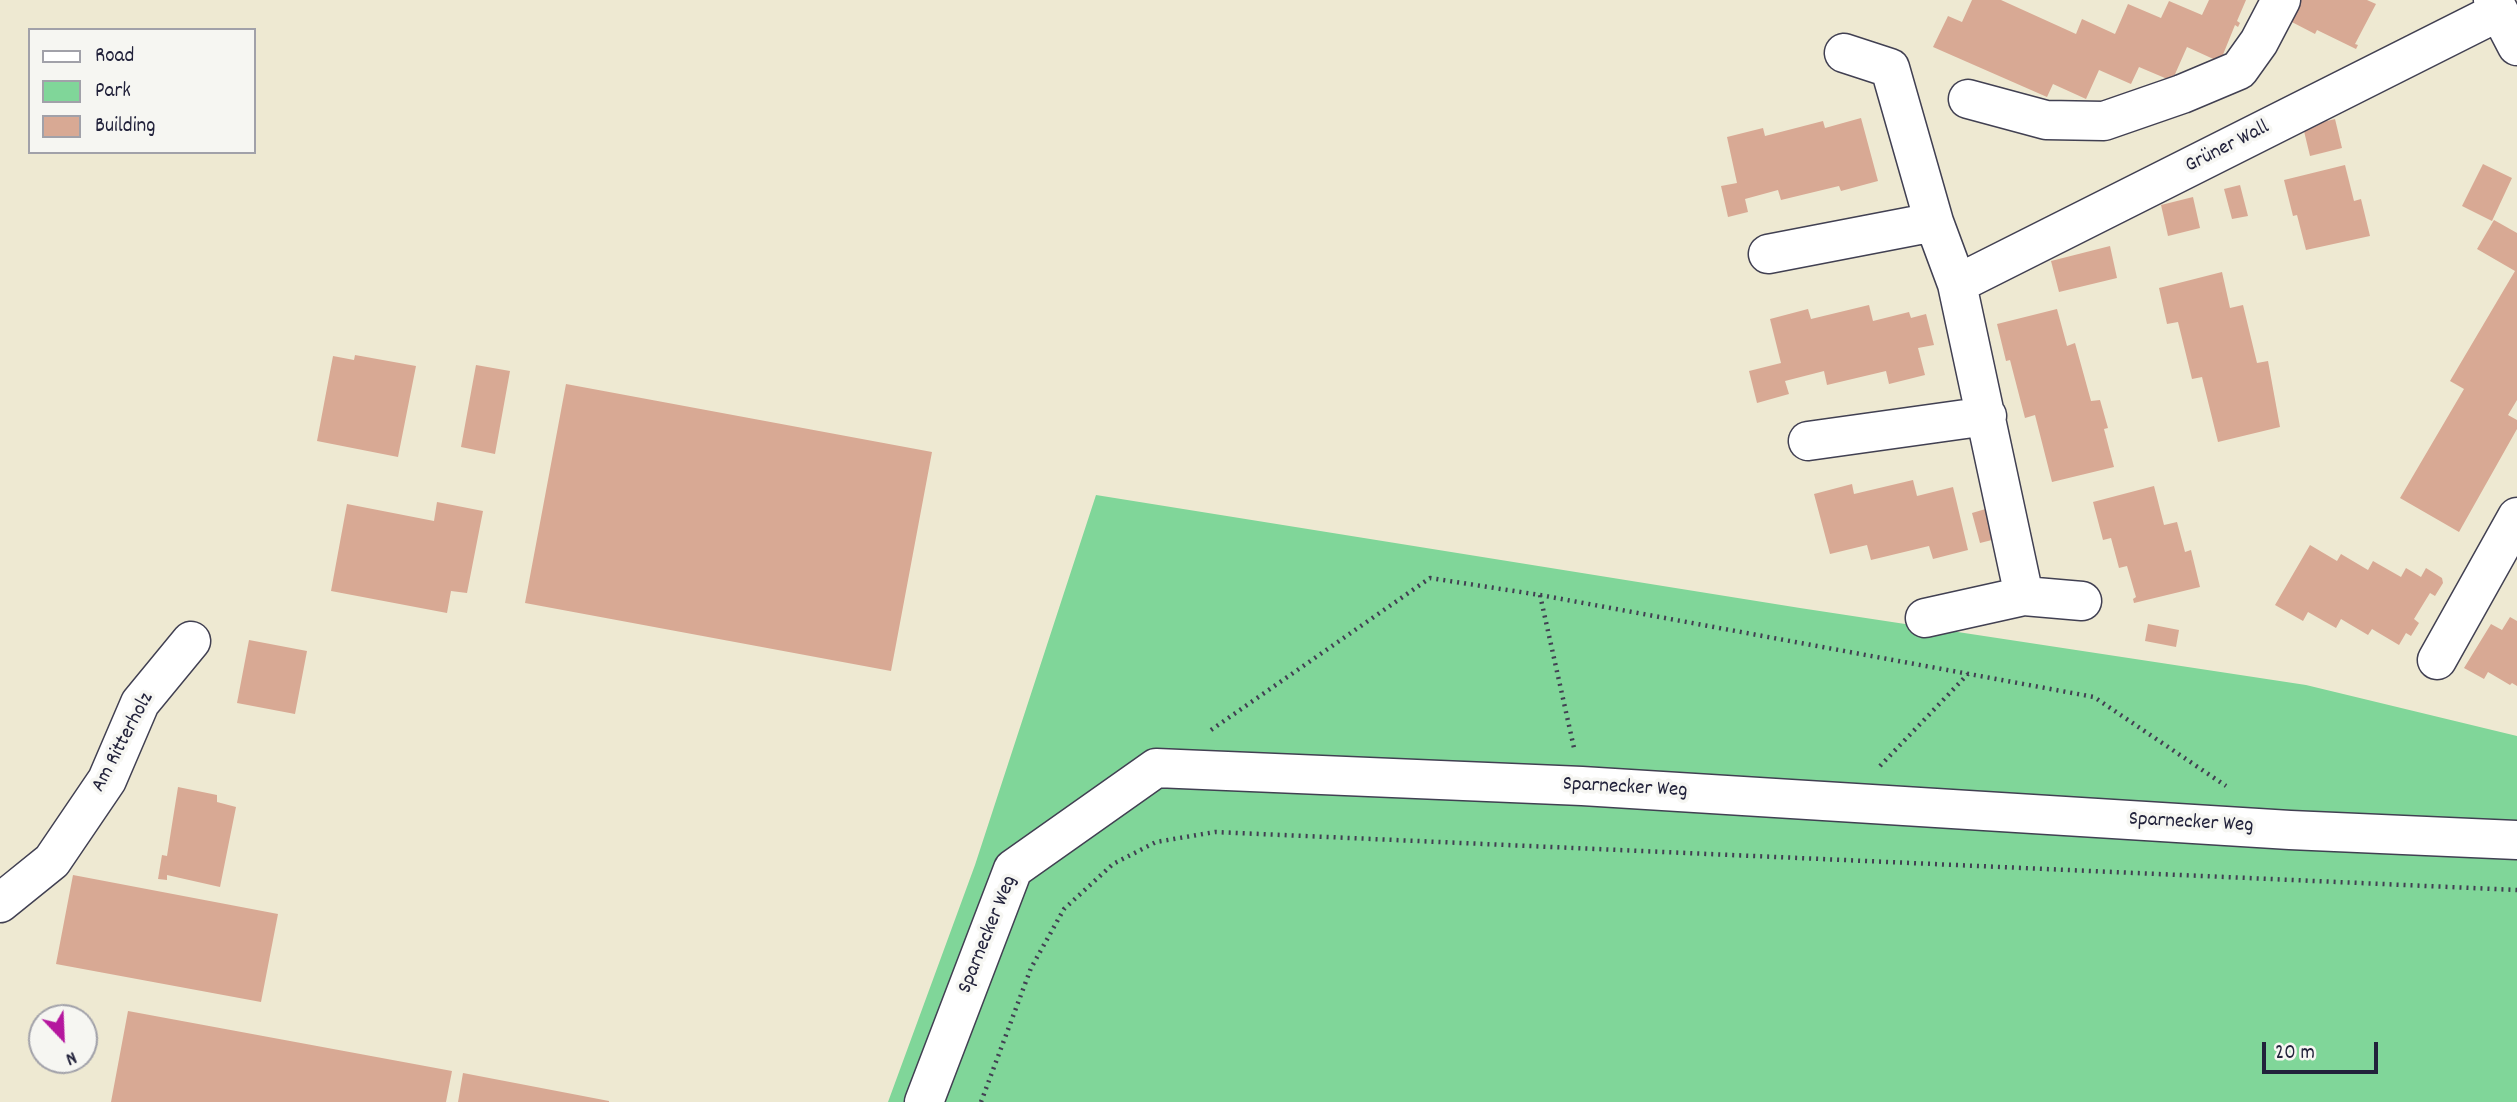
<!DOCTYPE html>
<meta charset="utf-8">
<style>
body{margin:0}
#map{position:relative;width:2517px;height:1102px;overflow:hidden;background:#eee9d2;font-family:Dekko,sans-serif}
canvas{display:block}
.legend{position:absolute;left:28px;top:28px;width:228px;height:126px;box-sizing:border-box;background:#f6f6f2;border:2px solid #a1a1a9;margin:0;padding:9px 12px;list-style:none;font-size:21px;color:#22223b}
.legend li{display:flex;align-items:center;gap:14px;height:35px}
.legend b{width:35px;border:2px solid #a1a1a9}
.north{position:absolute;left:28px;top:1004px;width:70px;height:70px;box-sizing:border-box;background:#f6f6f2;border:2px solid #a1a1a9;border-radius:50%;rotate:157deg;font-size:19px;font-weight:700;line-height:28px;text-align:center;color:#22223b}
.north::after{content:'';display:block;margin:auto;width:24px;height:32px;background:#b5179e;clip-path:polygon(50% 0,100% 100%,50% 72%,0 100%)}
.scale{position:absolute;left:2262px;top:1042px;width:116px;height:32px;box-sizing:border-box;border:4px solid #22223b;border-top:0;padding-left:9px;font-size:21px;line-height:24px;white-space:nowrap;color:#22223b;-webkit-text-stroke:5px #f6f6f2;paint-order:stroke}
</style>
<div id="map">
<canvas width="2517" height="1102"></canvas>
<ul class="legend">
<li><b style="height:9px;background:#fff"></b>Road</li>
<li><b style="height:19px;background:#80d699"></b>Park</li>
<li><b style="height:19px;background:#d8a994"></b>Building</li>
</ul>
<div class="north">N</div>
<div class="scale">20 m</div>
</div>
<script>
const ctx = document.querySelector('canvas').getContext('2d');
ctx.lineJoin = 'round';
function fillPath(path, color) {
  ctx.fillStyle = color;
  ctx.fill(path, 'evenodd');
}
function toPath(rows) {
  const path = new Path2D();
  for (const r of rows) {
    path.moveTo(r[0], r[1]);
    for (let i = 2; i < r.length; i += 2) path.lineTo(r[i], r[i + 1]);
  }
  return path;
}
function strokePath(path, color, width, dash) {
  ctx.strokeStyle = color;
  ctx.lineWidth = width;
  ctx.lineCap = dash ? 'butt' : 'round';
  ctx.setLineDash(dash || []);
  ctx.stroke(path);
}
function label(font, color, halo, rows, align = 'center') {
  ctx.font = font + ' Dekko,sans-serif';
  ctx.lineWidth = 7;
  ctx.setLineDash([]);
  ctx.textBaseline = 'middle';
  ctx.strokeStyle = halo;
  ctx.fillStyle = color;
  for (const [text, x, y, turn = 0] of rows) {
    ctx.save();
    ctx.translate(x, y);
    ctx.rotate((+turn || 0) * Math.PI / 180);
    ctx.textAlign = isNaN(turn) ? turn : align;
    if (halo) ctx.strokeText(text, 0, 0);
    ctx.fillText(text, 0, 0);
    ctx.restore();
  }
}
const green = toPath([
 [1096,495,1800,608,2306,685,2517,736,2517,1102,888,1102,975,865]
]);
const building = toPath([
 [1972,0,2001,0,2076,34,2082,19,2115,34,2128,4,2161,18,2169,1,2202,15,2209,0,2246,0,2237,21,2240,23,2238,27,2235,25,2220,62,2187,47,2172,81,2139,67,2131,84,2099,70,2086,99,2053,84,2047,97,1933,47,1948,16,1962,22],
 [2297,0,2367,0,2376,4,2355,44,2358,45,2356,49,2317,30,2315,34,2288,20],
 [1861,118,1878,181,1841,191,1839,186,1781,200,1778,190,1745,199,1748,212,1728,217,1721,186,1737,183,1727,137,1763,128,1765,136,1823,121,1825,128],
 [2335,119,2342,148,2310,156,2303,127],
 [2483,164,2512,178,2492,221,2462,206],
 [2345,165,2354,201,2361,199,2370,236,2306,250,2297,215,2293,216,2284,180],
 [2240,185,2248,216,2232,219,2224,189],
 [2193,197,2200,228,2168,236,2161,205],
 [2494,220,2517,233,2517,400,2508,415,2517,420,2517,429,2459,532,2400,498,2464,389,2450,381,2515,271,2477,249],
 [2110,246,2117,278,2059,292,2051,261],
 [2222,272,2230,308,2243,305,2257,363,2268,361,2280,427,2218,442,2202,377,2192,379,2178,322,2167,324,2159,288],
 [1869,305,1873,321,1909,312,1911,318,1926,314,1934,345,1918,348,1925,375,1889,384,1886,371,1827,385,1824,371,1785,381,1789,394,1757,403,1749,371,1781,363,1770,319,1808,309,1811,319],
 [2057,309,2067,346,2075,343,2091,401,2100,400,2108,428,2104,429,2114,467,2052,482,2035,415,2025,418,2010,360,2006,361,1997,324],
 [355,355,416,366,398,457,317,441,333,356,354,360],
 [476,365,510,371,495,454,461,447],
 [566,384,932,452,891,671,525,603],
 [1913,480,1917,496,1953,487,1968,550,1933,559,1929,546,1871,560,1867,545,1830,554,1814,494,1852,484,1854,494],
 [2154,486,2164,525,2177,522,2185,552,2191,550,2200,587,2134,603,2133,599,2136,597,2127,566,2119,568,2111,538,2103,540,2093,502],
 [437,502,483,511,467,593,451,591,447,613,331,591,347,504,434,521],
 [1989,508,1996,539,1980,543,1972,513],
 [2310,545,2337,561,2341,554,2368,570,2373,561,2401,577,2406,568,2421,577,2426,568,2442,578,2443,583,2435,596,2430,593,2414,619,2419,623,2411,636,2406,633,2399,645,2372,629,2368,635,2341,619,2336,628,2308,612,2303,621,2275,605],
 [2510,617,2517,621,2517,686,2512,683,2510,685,2488,672,2484,679,2464,668,2491,624,2502,630],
 [2148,624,2179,630,2176,647,2145,641],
 [249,640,307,651,295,714,237,703],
 [178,787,217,795,217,802,236,807,220,887,167,875,167,880,158,879,162,855,167,856],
 [73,875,278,914,261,1002,56,964],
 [128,1011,452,1071,446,1102,111,1102],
 [463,1073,609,1101,609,1102,458,1102]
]);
const path = toPath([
 [1540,595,1574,748],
 [1211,730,1430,578,1540,595,2094,697,2226,786],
 [1880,766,1968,674],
 [981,1102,1031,968,1064,909,1113,864,1156,842,1215,832,2517,890]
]);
const minor = toPath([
 [2493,0,2517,46],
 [1844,53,1890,68,1934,222,1957,284,2024,596,1925,618],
 [1968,99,2046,120,2104,121,2182,94,2239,70,2259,42,2281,0],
 [1768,254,1934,222],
 [1957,284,2498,12],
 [1808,441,1987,416],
 [2024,596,2082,601],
 [2437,660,2517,517],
 [0,903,52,861,107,780,140,703,191,641],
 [924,1102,1013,869,1156,768,1582,786,2290,830,2517,840]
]);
const streetNames = [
 ["Grüner Wall",2228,148,-27],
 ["Am Ritterholz",124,743,-62],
 ["Sparnecker Weg",1625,789,3],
 ["Sparnecker Weg",2191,824,3],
 ["Sparnecker Weg",989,935,-68]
];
fillPath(green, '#80d699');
fillPath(building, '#d8a994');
strokePath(minor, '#414052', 41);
strokePath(path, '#414052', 4.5, [2, 5]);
strokePath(minor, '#fff', 38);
label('21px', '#22223b', '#f6f6f2', streetNames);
</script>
